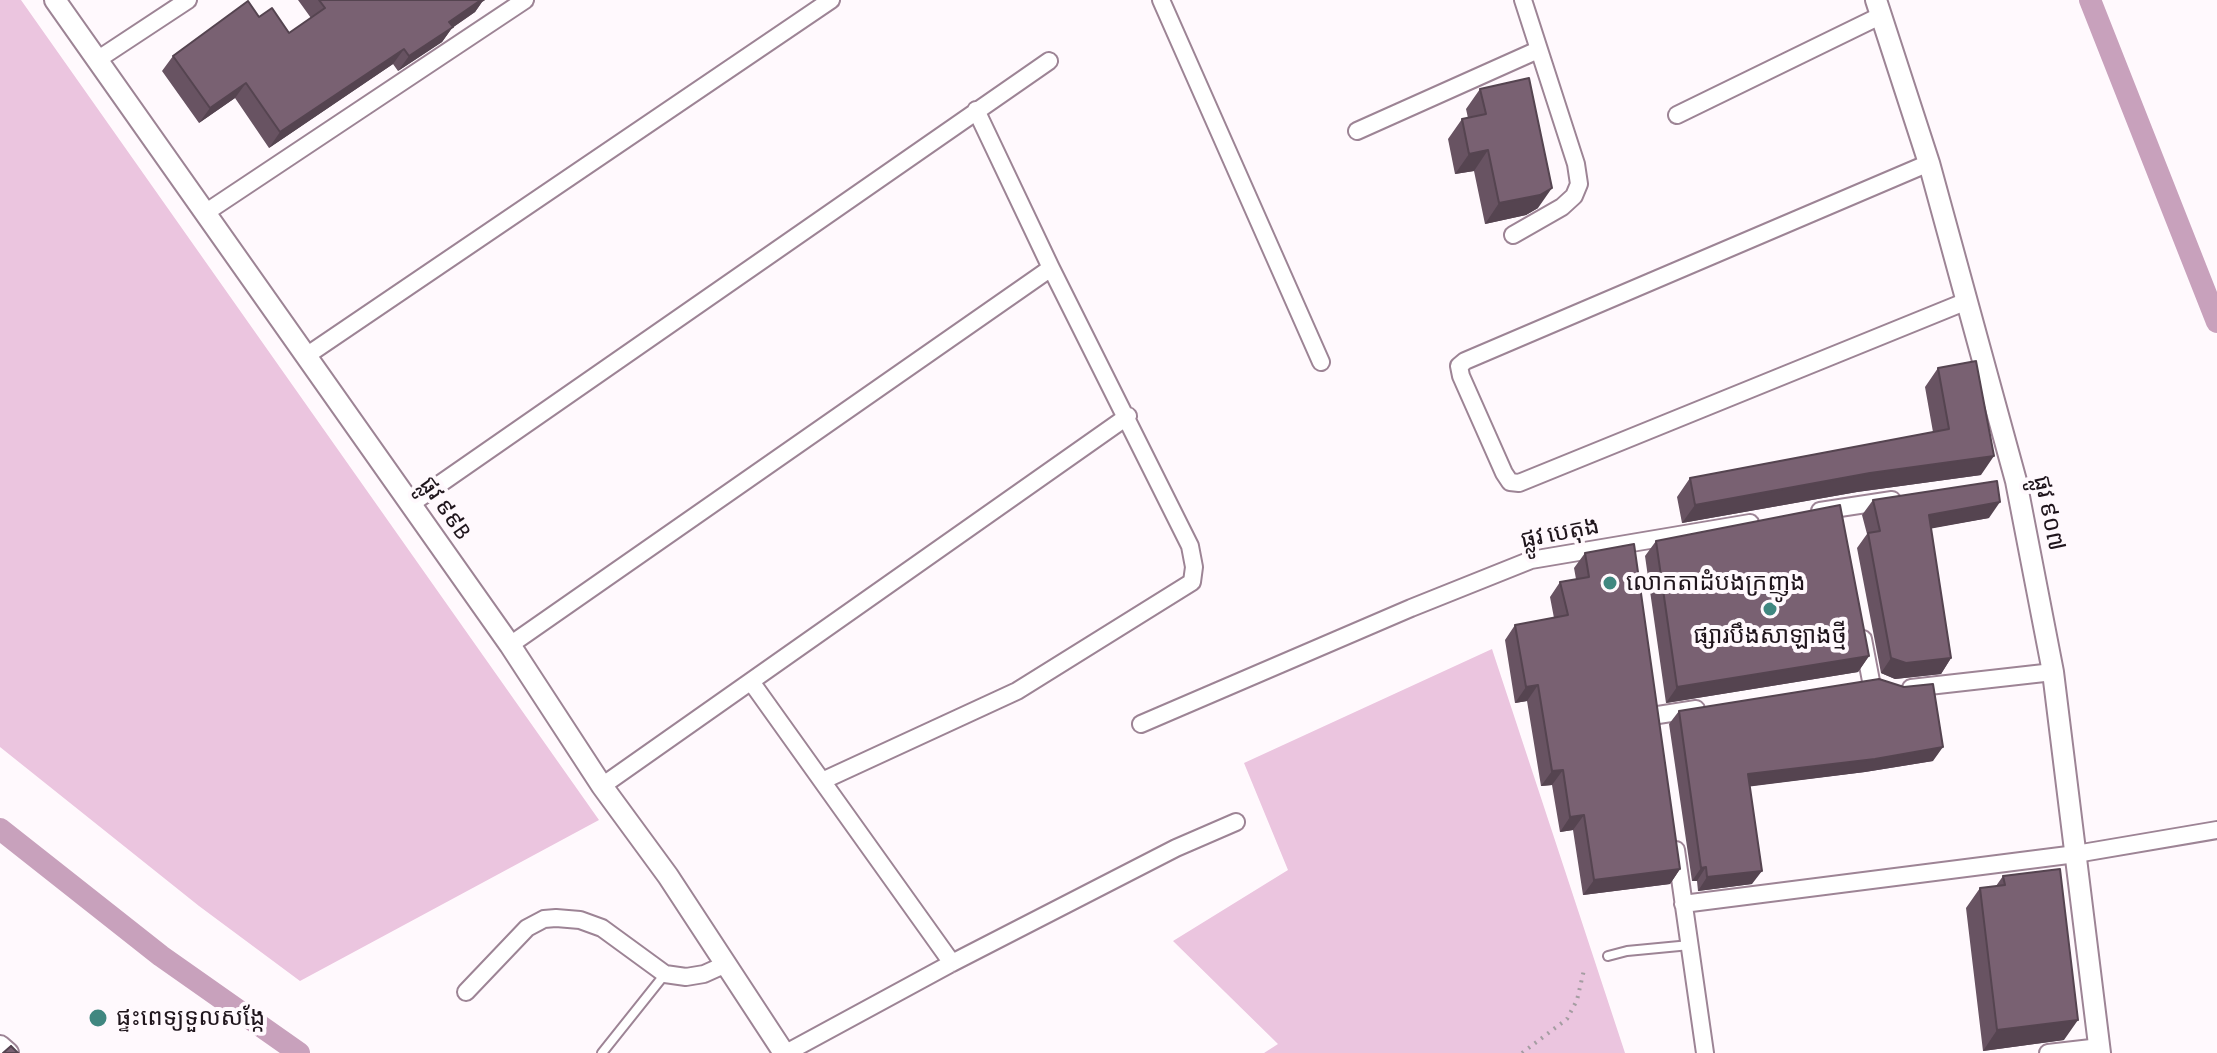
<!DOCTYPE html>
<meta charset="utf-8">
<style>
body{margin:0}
canvas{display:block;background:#fff9fd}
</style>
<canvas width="2217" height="1053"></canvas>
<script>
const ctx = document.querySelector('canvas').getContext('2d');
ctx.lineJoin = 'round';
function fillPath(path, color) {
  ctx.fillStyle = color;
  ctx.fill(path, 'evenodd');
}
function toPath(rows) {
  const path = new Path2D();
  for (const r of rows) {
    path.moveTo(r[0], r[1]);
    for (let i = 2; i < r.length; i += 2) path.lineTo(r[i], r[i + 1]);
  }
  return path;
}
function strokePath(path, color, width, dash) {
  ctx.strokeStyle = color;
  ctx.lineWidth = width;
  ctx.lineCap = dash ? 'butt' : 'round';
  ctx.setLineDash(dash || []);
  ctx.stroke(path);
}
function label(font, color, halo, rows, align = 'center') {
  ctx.font = font + ' "Alegreya Sans","Noto Sans Khmer",sans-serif';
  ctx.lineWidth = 8;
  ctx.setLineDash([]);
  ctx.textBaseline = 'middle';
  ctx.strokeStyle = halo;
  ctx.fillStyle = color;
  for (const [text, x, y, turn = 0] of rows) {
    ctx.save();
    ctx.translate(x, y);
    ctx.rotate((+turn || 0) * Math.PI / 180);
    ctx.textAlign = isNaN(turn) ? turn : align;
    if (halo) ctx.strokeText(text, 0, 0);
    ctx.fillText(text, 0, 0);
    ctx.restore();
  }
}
const green = toPath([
 [0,0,21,0,599,820,300,981,199,906,0,747],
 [1492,649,1625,1053,1264,1053,1278,1044,1173,941,1288,870,1244,763]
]);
const canal = toPath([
 [2090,0,2217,322],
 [0,829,161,956,299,1053]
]);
const path = toPath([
 [1522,1053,1567,1019,1577,1000,1584,970]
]);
const service = toPath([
 [1608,956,1627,951,1690,945],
 [602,1053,665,974]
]);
const minor = toPath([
 [1161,0,1321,362],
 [97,60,188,0],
 [1677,115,1882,15],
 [1357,131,1538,50],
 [1929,163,1465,361,1459,366,1461,376,1504,473,1510,482,1519,483,1967,301],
 [205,213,525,0],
 [1513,235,1562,207,1574,196,1579,184,1576,164,1523,0],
 [306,356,831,0],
 [411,504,1049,61],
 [1820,511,1892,500],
 [1863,639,1871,681],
 [510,645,1051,268],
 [752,683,952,963],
 [1911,688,2053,672],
 [1658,715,1696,709],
 [1141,724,1411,608,1531,560,1750,523],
 [822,781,1017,691,1192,582,1194,567,1190,546,1051,268,976,110],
 [602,786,1128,416],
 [1676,850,1705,1053],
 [1683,904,2076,854,2217,830],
 [466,992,527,928,544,919,556,918,580,920,602,928,665,974,686,977,704,974,724,965],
 [786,1053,952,963,1176,848,1236,822],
 [2048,1053,2100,1047]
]);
const tertiary = toPath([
 [55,0,510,645,602,786,668,876,784,1053],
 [1876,0,1929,163,2016,481,2053,672,2100,1053],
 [0,1046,8,1053]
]);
const wall = toPath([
 [298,0,485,0,482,2,475,12,452,28,442,42,398,71,393,64,269,148,235,98,199,123,162,71,173,56,259,17,289,33,311,18],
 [1480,89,1538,208,1526,215,1485,224,1474,171,1455,174,1448,139,1462,119,1468,118,1466,109],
 [1938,368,1981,475,1857,492,1682,523,1677,497,1690,478,1933,432,1925,387],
 [1873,500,1989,518,1931,528,1951,658,1941,674,1895,679,1881,673,1857,548,1867,534,1862,515],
 [1656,541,1869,656,1858,672,1666,703,1645,556],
 [1585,553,1680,869,1670,884,1583,895,1573,830,1560,832,1552,785,1541,786,1527,701,1515,703,1505,640,1515,625,1554,618,1550,597,1560,582,1576,579,1574,568],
 [1679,711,1933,761,1865,772,1750,786,1752,884,1698,891,1697,881,1692,881,1669,724],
 [2003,876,2064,1040,1983,1051,1966,908,1980,888,1996,886]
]);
const shadedWall = toPath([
 [478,0,485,0,482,2,475,12,452,28,442,42,398,71,409,56,449,22],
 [404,49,393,64,269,148,280,132],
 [246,83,235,98,199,123,210,108],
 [1488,150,1474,171,1455,174,1469,154],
 [1552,188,1538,208,1526,215,1485,224,1499,203],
 [1994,456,1981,475,1857,492,1682,523,1695,505,1870,473],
 [2000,502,1989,518,1918,531,1929,515],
 [1869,656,1858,672,1666,703,1677,687],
 [1891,658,1951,658,1941,674,1895,679,1881,673],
 [1538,685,1527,701,1515,703,1526,687],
 [1943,747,1933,761,1865,772,1738,788,1748,774],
 [1563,770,1552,785,1541,786,1552,771],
 [1584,815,1573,830,1560,832,1570,817],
 [1706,867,1697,881,1692,881,1701,868],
 [1680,869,1670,884,1583,895,1594,880],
 [1762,871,1752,884,1698,891,1707,877],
 [2078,1020,2064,1040,1983,1051,1997,1030]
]);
const building = toPath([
 [319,0,481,0,449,22,453,27,409,56,404,49,280,132,246,83,210,108,173,56,248,1,259,17,272,8,289,33,325,8,319,0],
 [1529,78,1552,188,1540,195,1499,203,1488,150,1469,154,1462,119,1486,114,1480,89,1529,78],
 [1976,361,1994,456,1870,473,1695,505,1690,478,1949,429,1938,368,1976,361],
 [1997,481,2000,502,1929,515,1951,658,1906,663,1891,658,1868,533,1880,531,1873,500,1997,481],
 [1840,505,1869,656,1677,687,1656,541,1840,505],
 [1634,544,1680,869,1594,880,1584,815,1570,817,1563,770,1552,771,1538,685,1526,687,1515,625,1568,615,1560,582,1589,577,1585,553,1634,544],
 [1879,679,1904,687,1933,684,1943,747,1875,759,1748,774,1762,871,1707,877,1706,867,1701,868,1679,711,1879,679],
 [2060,869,2078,1020,1997,1030,1980,888,2005,885,2003,876,2060,869],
 [11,1046,18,1053,3,1053,11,1046]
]);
const markers = [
 [1610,583,8,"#408780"],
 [1770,609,8,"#408780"],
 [98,1018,10,"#408780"]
];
const streetNames = [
 ["ផ្លូវ ៩៩B",445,508,55],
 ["ផ្លូវ ៩០៧",2049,513,78],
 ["ផ្លូវ បេតុង",1560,533,-11]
];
const poiNames = [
 ["លោកតាដំបងក្រញូង",1626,583],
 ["ផ្សារបឹងសាឡាងថ្មី",1770,636,"center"],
 ["ផ្ទះពេទ្យទួលសង្កែ",116,1018]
];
fillPath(green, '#ebc5df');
strokePath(canal, '#c8a1bc', 22);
strokePath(service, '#9d8495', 12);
strokePath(minor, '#9d8495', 20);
strokePath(tertiary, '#9d8495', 24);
strokePath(path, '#a59da2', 4, [2, 6]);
strokePath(service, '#fff', 8);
strokePath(minor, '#fff', 16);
strokePath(tertiary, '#fff', 20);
fillPath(wall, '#685362');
fillPath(shadedWall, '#554450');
fillPath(building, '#796172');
strokePath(building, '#554450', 2);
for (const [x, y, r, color] of markers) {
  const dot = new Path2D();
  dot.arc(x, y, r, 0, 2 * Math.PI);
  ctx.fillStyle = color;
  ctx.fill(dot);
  strokePath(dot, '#fff9fd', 3);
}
label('24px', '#1f151c', '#fff9fd', streetNames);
label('24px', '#1f151c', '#fff9fd', poiNames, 'left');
</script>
